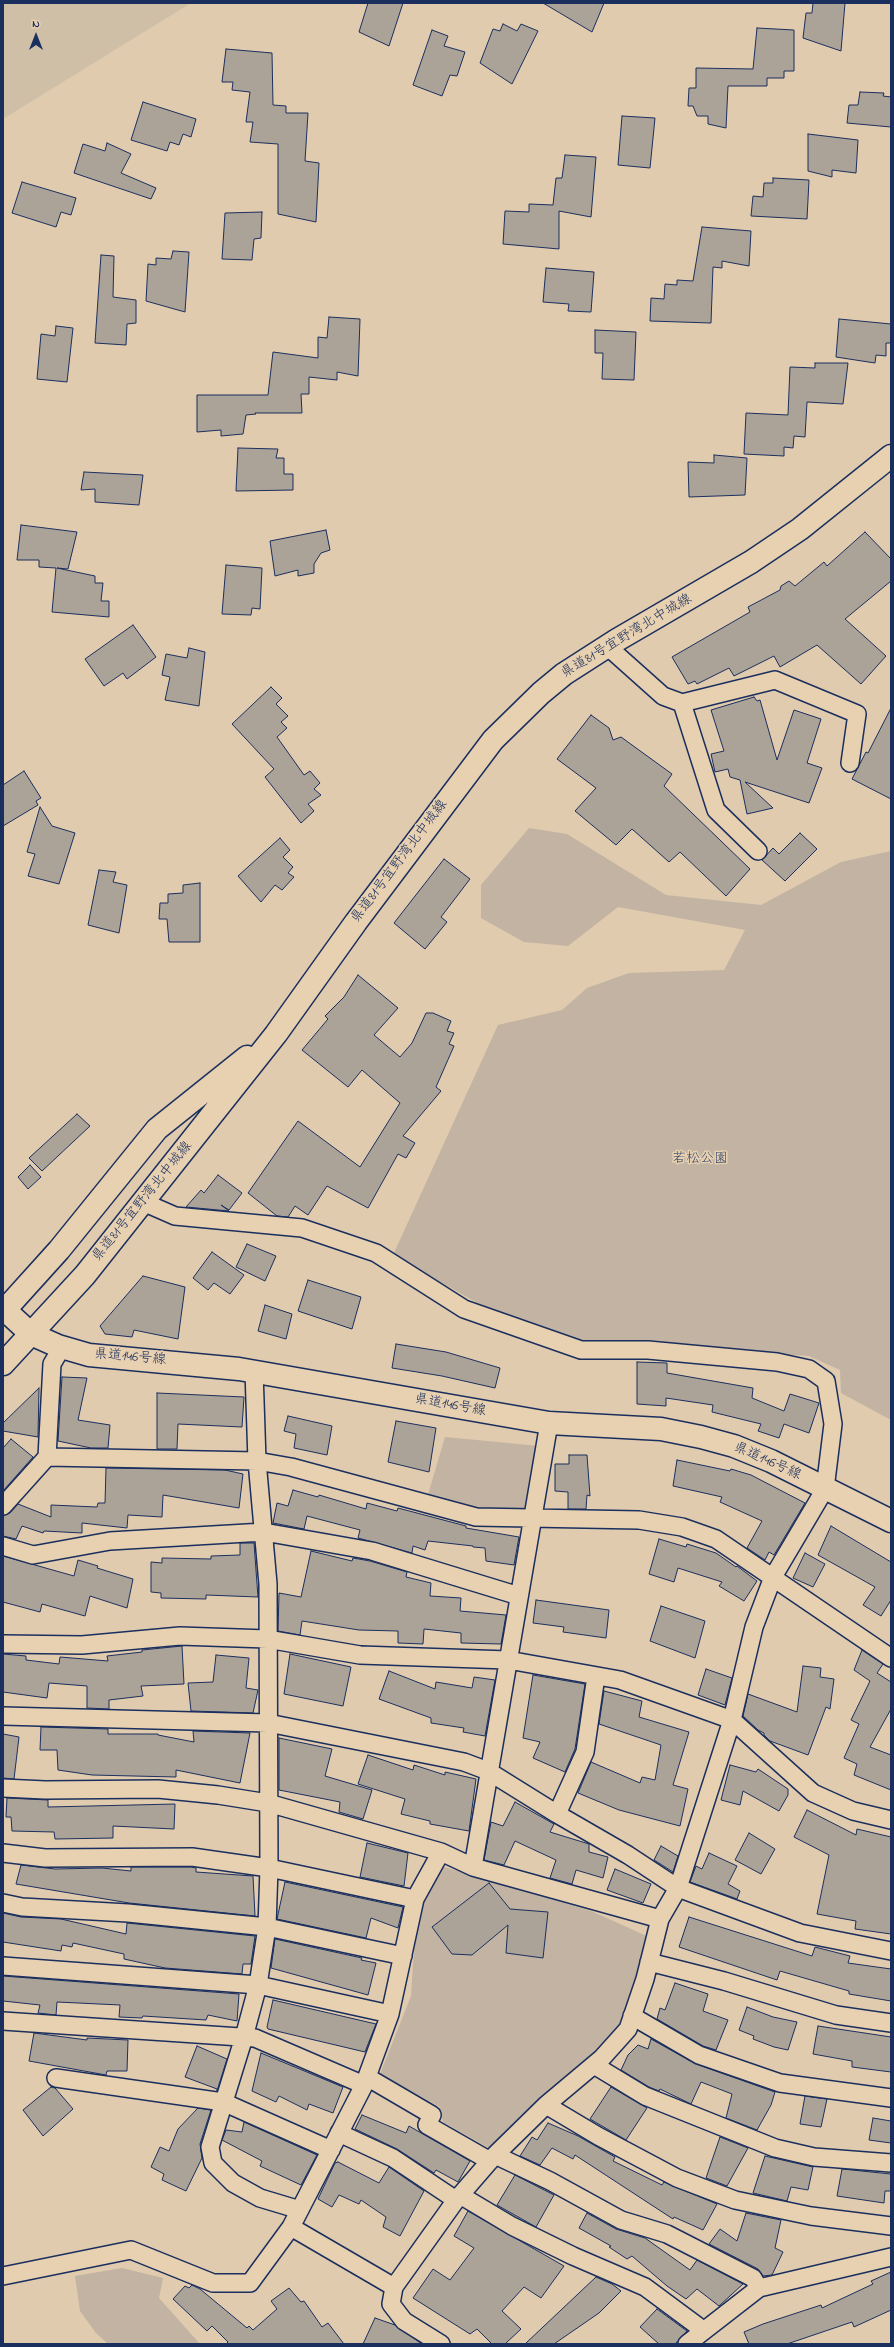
<!DOCTYPE html>
<meta charset="utf-8">
<style>
body{margin:0}
#map{position:relative;width:894px;height:2347px;overflow:hidden;background:#e0cbae;font-family:"Indie Flower",sans-serif}
canvas{display:block}
.frame{position:absolute;inset:0;border:4px solid #1b2f5e;pointer-events:none}
.north{position:absolute;left:16px;top:16px;width:40px;height:40px;-webkit-text-stroke:3px #e8d1b1;paint-order:stroke;rotate:0deg;font-size:11px;font-weight:700;line-height:16px;text-align:center;color:#1b2f5e}
.north::after{content:'';display:block;margin:auto;width:14px;height:18px;background:#1b2f5e;clip-path:polygon(50% 0,100% 100%,50% 72%,0 100%)}
</style>
<div id="map">
<canvas width="894" height="2347"></canvas>
<div class="frame"></div>
<div class="north">N</div>
</div>
<script>
const ctx = document.querySelector('canvas').getContext('2d');
ctx.lineJoin = 'round';
function fillPath(path, color) {
  ctx.fillStyle = color;
  ctx.fill(path, 'evenodd');
}
function toPath(rows) {
  const path = new Path2D();
  for (const r of rows) {
    path.moveTo(r[0], r[1]);
    for (let i = 2; i < r.length; i += 2) path.lineTo(r[i], r[i + 1]);
  }
  return path;
}
function strokePath(path, color, width, dash) {
  ctx.strokeStyle = color;
  ctx.lineWidth = width;
  ctx.lineCap = dash ? 'butt' : 'round';
  ctx.setLineDash(dash || []);
  ctx.stroke(path);
}
function label(font, color, halo, rows, align = 'center') {
  ctx.font = font + ' "Indie Flower","Klee One",sans-serif';
  ctx.lineWidth = 3;
  ctx.setLineDash([]);
  ctx.textBaseline = 'middle';
  ctx.strokeStyle = halo;
  ctx.fillStyle = color;
  for (const [text, x, y, turn = 0] of rows) {
    ctx.save();
    ctx.translate(x, y);
    ctx.rotate((+turn || 0) * Math.PI / 180);
    ctx.textAlign = isNaN(turn) ? turn : align;
    if (halo) ctx.strokeText(text, 0, 0);
    ctx.fillText(text, 0, 0);
    ctx.restore();
  }
}
const built = toPath([
 [3,3,191,3,3,119]
]);
const green = toPath([
 [529,828,567,834,666,895,761,905,841,862,891,851,891,1420,841,1393,840,1370,809,1356,643,1345,575,1344,481,1305,393,1255,498,1025,562,1010,587,988,629,973,724,970,745,930,618,907,568,946,524,942,481,918,481,885],
 [445,1437,539,1446,530,1514,476,1513,427,1498],
 [441,1866,591,1911,649,1937,622,2023,601,2051,524,2115,489,2148,443,2122,440,2107,380,2074,411,1996,416,1918],
 [122,2268,163,2278,159,2298,200,2344,108,2344,96,2333,80,2311,75,2276]
]);
const building = toPath([
 [368,3,403,3,389,46,359,32,368,3],
 [543,3,604,3,592,32,543,3],
 [813,3,845,3,841,51,803,38,806,13,812,13,813,3],
 [503,24,517,31,521,24,538,31,512,84,480,63,493,29,500,31,503,24],
 [757,28,794,30,794,71,784,71,784,78,767,78,767,86,728,86,726,128,708,124,708,116,697,116,693,106,688,106,689,88,696,88,696,68,753,69,757,28],
 [432,30,448,36,444,46,465,52,457,76,450,75,442,96,413,85,432,30],
 [226,49,272,53,273,105,286,106,286,113,308,113,305,161,319,163,316,222,278,214,278,144,250,142,253,122,246,122,250,92,232,90,233,82,222,82,226,49],
 [860,92,884,93,883,96,891,97,891,127,847,123,849,105,858,105,860,92],
 [143,102,196,119,191,137,183,134,179,145,170,142,167,151,131,140,143,102],
 [622,116,655,118,650,168,618,165,622,116],
 [808,134,858,140,856,173,832,170,832,177,808,171,808,134],
 [107,143,131,154,121,173,156,188,151,199,74,173,83,144,105,151,107,143],
 [565,155,596,157,591,217,559,211,559,249,503,244,505,211,529,212,529,204,553,205,556,178,562,178,565,155],
 [773,178,809,180,807,219,751,216,753,196,763,197,764,183,773,183,773,178],
 [22,182,76,198,71,215,61,212,56,227,12,213,22,182],
 [262,212,261,238,254,239,252,260,222,259,225,213,262,212],
 [702,227,751,231,749,266,722,261,722,268,713,267,711,323,650,321,651,298,664,299,665,284,677,285,677,280,693,281,702,227],
 [173,251,189,252,185,312,146,301,148,264,156,265,156,258,171,259,173,251],
 [101,255,114,256,113,297,136,300,136,323,127,324,126,345,95,343,101,255],
 [546,268,594,272,591,312,568,311,569,304,543,302,546,268],
 [329,317,360,319,358,376,337,372,337,380,309,377,309,394,301,394,302,413,255,413,256,414,246,415,243,434,221,436,221,430,197,432,197,395,268,395,273,352,318,358,318,337,327,338,329,317],
 [839,319,891,324,891,343,886,343,886,356,876,355,875,363,836,357,839,319],
 [56,326,73,328,67,382,37,379,41,334,55,336,56,326],
 [595,330,636,332,634,380,602,379,603,353,595,353,595,330],
 [815,363,848,363,843,404,807,402,805,437,794,436,793,448,784,447,784,456,744,454,746,413,788,415,790,367,815,368,815,363],
 [238,448,278,449,276,458,284,458,284,474,293,474,293,490,236,491,238,448],
 [714,455,747,458,745,495,689,497,688,462,714,463,714,455],
 [84,472,143,475,139,505,95,502,95,489,81,490,84,472],
 [21,525,77,532,68,569,57,568,95,576,95,583,103,583,101,601,109,601,109,617,52,612,56,568,39,567,39,560,17,560,21,525],
 [326,530,330,550,321,553,314,564,314,573,298,576,298,570,275,576,270,541,326,530],
 [865,532,891,559,891,581,845,619,886,656,861,684,817,645,780,667,774,656,734,676,729,668,697,684,695,681,688,684,672,657,750,612,748,607,780,590,781,586,789,581,795,586,824,562,827,566,865,532],
 [226,565,262,568,260,609,252,608,251,615,222,614,226,565],
 [133,625,156,657,127,679,123,673,104,686,85,659,133,625],
 [189,648,205,652,199,706,165,700,170,677,162,675,166,654,187,658,189,648],
 [271,687,282,698,276,704,288,716,281,722,287,728,277,737,304,775,310,771,320,783,314,789,321,795,308,804,314,811,301,823,265,777,274,769,232,724,271,687],
 [754,697,757,701,760,700,777,760,794,710,821,719,807,763,822,768,809,803,745,782,773,808,747,814,740,780,730,777,728,769,715,772,711,754,724,751,711,710,754,697],
 [891,708,891,799,852,779,866,752,868,753,891,708],
 [591,715,609,728,613,740,621,737,672,774,664,786,750,869,726,896,680,852,669,862,632,829,616,845,575,811,596,788,557,759,591,715],
 [24,771,41,798,36,801,38,805,3,826,3,785,24,771],
 [40,807,52,826,75,833,59,884,28,876,35,854,27,852,40,807],
 [800,833,817,849,785,881,762,860,773,848,779,854,800,833],
 [280,838,290,850,283,857,293,867,288,873,294,877,282,890,275,885,261,902,238,876,280,838],
 [444,859,470,879,441,917,447,922,425,949,394,923,444,859],
 [99,870,116,872,113,882,127,885,119,933,88,925,99,870],
 [200,883,200,942,169,942,167,919,159,919,160,903,168,903,168,894,183,893,183,885,200,883],
 [358,975,398,1008,374,1035,400,1057,412,1043,426,1013,433,1013,451,1021,447,1031,454,1033,449,1044,454,1046,436,1087,441,1091,403,1136,415,1143,406,1158,398,1154,368,1208,327,1186,308,1215,295,1206,288,1217,277,1216,248,1193,298,1121,360,1167,400,1103,362,1070,348,1087,302,1050,328,1019,325,1016,344,997,358,975],
 [77,1114,90,1126,42,1171,29,1158,77,1114],
 [30,1165,41,1177,28,1189,18,1177,30,1165],
 [218,1175,242,1193,229,1210,221,1205,229,1211,186,1207,201,1190,204,1193,218,1175],
 [247,1244,276,1256,265,1281,236,1267,247,1244],
 [212,1252,244,1275,230,1294,214,1283,208,1290,193,1278,212,1252],
 [143,1276,185,1287,178,1339,134,1330,132,1337,105,1334,100,1326,143,1276],
 [308,1280,361,1297,352,1329,298,1311,308,1280],
 [265,1305,292,1314,286,1339,258,1331,265,1305],
 [396,1344,446,1352,500,1368,495,1388,442,1376,392,1368,396,1344],
 [637,1362,667,1363,667,1373,753,1388,752,1398,784,1411,790,1394,819,1403,809,1433,784,1424,779,1438,758,1431,761,1424,712,1412,713,1405,666,1398,666,1406,637,1404,637,1362],
 [62,1377,87,1378,78,1420,110,1425,108,1448,91,1448,58,1441,62,1377],
 [39,1388,38,1437,3,1431,3,1423,39,1388],
 [157,1393,244,1397,242,1427,178,1424,177,1449,157,1449,157,1393],
 [288,1416,332,1426,327,1455,294,1448,296,1434,284,1431,288,1416],
 [396,1421,436,1428,429,1472,388,1462,396,1421],
 [11,1439,33,1457,3,1491,3,1448,11,1439],
 [569,1455,587,1455,590,1496,587,1495,586,1509,568,1509,568,1492,555,1491,555,1464,569,1464,569,1455],
 [677,1460,730,1471,731,1469,751,1475,805,1503,774,1555,769,1552,765,1560,747,1548,762,1521,720,1502,722,1497,673,1486,677,1460],
 [106,1468,225,1470,243,1474,239,1508,163,1495,162,1517,128,1515,127,1528,82,1523,82,1533,44,1531,43,1533,22,1526,16,1539,3,1536,3,1516,10,1513,18,1504,51,1517,51,1505,97,1507,98,1503,105,1503,106,1468],
 [293,1490,318,1497,319,1495,366,1509,367,1503,397,1511,398,1508,466,1526,466,1528,519,1537,514,1565,486,1561,485,1548,473,1547,473,1546,428,1541,425,1550,413,1546,412,1553,358,1538,360,1530,307,1516,304,1529,273,1523,277,1503,288,1506,293,1490],
 [831,1526,891,1562,891,1600,881,1616,863,1605,875,1587,818,1555,831,1526],
 [659,1539,686,1547,687,1544,716,1553,736,1567,737,1566,757,1581,744,1601,719,1586,722,1582,678,1568,674,1582,649,1574,659,1539],
 [240,1543,254,1543,258,1597,206,1595,206,1599,161,1598,161,1593,151,1592,151,1562,162,1563,162,1558,211,1559,211,1556,240,1555,240,1543],
 [311,1551,352,1561,353,1558,370,1561,407,1572,406,1577,431,1583,430,1596,461,1598,460,1611,506,1615,501,1644,461,1643,461,1633,424,1629,423,1644,398,1643,398,1631,359,1630,302,1621,300,1635,278,1631,279,1593,301,1597,311,1551],
 [805,1553,825,1564,813,1587,793,1578,805,1553],
 [3,1556,74,1576,78,1560,98,1566,97,1568,133,1579,127,1608,90,1596,85,1616,42,1604,40,1612,3,1602,3,1556],
 [536,1600,609,1610,606,1638,563,1632,564,1627,533,1623,536,1600],
 [661,1606,705,1621,695,1658,650,1641,661,1606],
 [182,1646,184,1684,141,1686,143,1696,109,1700,109,1709,87,1708,87,1686,49,1683,47,1698,3,1692,3,1654,26,1656,26,1660,59,1664,60,1657,108,1661,107,1656,142,1652,142,1650,182,1646],
 [862,1650,883,1664,877,1673,891,1682,891,1709,870,1747,891,1755,891,1790,854,1775,857,1764,844,1758,859,1724,851,1720,870,1681,854,1670,862,1650],
 [290,1654,351,1667,343,1706,284,1694,290,1654],
 [216,1655,249,1658,246,1688,258,1690,253,1713,191,1711,188,1683,213,1682,216,1655],
 [803,1666,821,1668,820,1677,834,1679,830,1709,826,1707,808,1755,770,1741,764,1735,764,1733,758,1730,743,1716,748,1694,797,1712,803,1666],
 [706,1669,732,1678,725,1705,698,1695,706,1669],
 [389,1671,435,1689,436,1682,472,1688,474,1677,495,1680,485,1736,463,1732,464,1728,431,1723,431,1718,379,1699,389,1671],
 [533,1675,585,1684,575,1749,565,1772,533,1758,540,1742,523,1738,533,1675],
 [604,1691,642,1701,639,1717,689,1732,673,1785,688,1789,680,1826,619,1810,578,1793,591,1762,640,1783,642,1777,655,1780,661,1745,599,1724,604,1691],
 [41,1727,108,1729,108,1734,158,1734,158,1735,194,1742,193,1731,250,1733,240,1783,176,1770,176,1777,92,1775,58,1770,57,1750,40,1750,41,1727],
 [3,1734,19,1737,14,1779,3,1778,3,1734],
 [279,1738,332,1749,325,1776,372,1790,363,1819,339,1812,340,1802,279,1790,279,1738],
 [368,1755,413,1770,414,1765,445,1775,445,1772,476,1779,469,1831,430,1824,430,1821,401,1814,405,1799,358,1784,368,1755],
 [730,1765,756,1772,758,1769,788,1789,788,1795,779,1811,743,1791,740,1805,721,1800,730,1765],
 [7,1798,48,1800,48,1807,175,1804,174,1829,113,1826,113,1838,55,1839,54,1832,12,1831,11,1817,6,1817,7,1798],
 [515,1802,554,1824,550,1832,589,1844,589,1852,608,1857,603,1878,576,1870,572,1884,550,1878,556,1860,515,1841,504,1865,484,1860,491,1822,503,1826,515,1802],
 [807,1810,856,1835,857,1829,891,1837,891,1934,855,1929,856,1921,817,1914,829,1855,794,1837,807,1810],
 [749,1833,775,1849,761,1874,735,1860,749,1833],
 [367,1843,408,1853,404,1886,360,1877,367,1843],
 [661,1846,678,1856,673,1872,654,1860,661,1846],
 [709,1853,737,1866,728,1884,740,1891,737,1899,690,1882,696,1866,702,1869,709,1853],
 [21,1865,55,1869,102,1868,131,1871,131,1867,191,1867,196,1868,196,1872,253,1876,255,1916,129,1903,16,1884,21,1865],
 [615,1869,651,1884,643,1903,607,1890,615,1869],
 [285,1882,403,1907,398,1928,371,1918,366,1938,277,1919,285,1882],
 [489,1883,510,1909,548,1912,543,1958,506,1953,508,1925,472,1955,452,1954,432,1927,489,1883],
 [3,1913,21,1917,61,1919,126,1934,127,1923,255,1936,251,1964,243,1964,242,1974,165,1968,124,1959,124,1954,73,1943,72,1947,62,1945,61,1951,3,1942,3,1913],
 [689,1917,812,1956,815,1947,850,1956,848,1963,891,1969,891,2001,849,1994,849,1991,780,1971,777,1980,679,1947,689,1917],
 [275,1939,362,1958,361,1960,376,1963,368,1995,271,1968,275,1939],
 [3,1976,239,1994,237,2021,208,2015,206,2020,143,2016,142,2018,119,2017,120,2005,57,2002,56,2015,38,2013,40,2005,3,2001,3,1976],
 [675,1983,708,1994,703,2011,728,2020,716,2050,703,2046,657,2019,660,2008,665,2010,675,1983],
 [273,2000,376,2024,365,2052,268,2029,267,2027,273,2000],
 [747,2007,773,2017,797,2022,788,2050,774,2047,753,2039,754,2036,739,2030,747,2007],
 [818,2026,891,2037,891,2072,852,2067,852,2061,813,2054,818,2026],
 [34,2033,87,2040,87,2038,128,2040,127,2071,107,2071,106,2075,29,2061,34,2033],
 [651,2039,696,2064,775,2092,771,2105,757,2130,726,2118,732,2094,701,2082,691,2104,660,2089,659,2091,649,2087,621,2070,628,2055,638,2045,648,2049,651,2039],
 [197,2046,227,2059,217,2091,217,2089,185,2077,197,2046],
 [261,2053,343,2087,333,2113,309,2104,307,2110,279,2096,276,2102,252,2091,261,2053],
 [51,2087,55,2088,73,2109,43,2136,23,2110,51,2087],
 [611,2087,647,2108,626,2140,590,2119,611,2087],
 [805,2096,827,2099,821,2127,800,2124,805,2096],
 [198,2108,211,2110,200,2144,202,2158,186,2191,162,2180,164,2174,151,2167,160,2147,169,2151,178,2129,198,2108],
 [362,2115,406,2133,409,2126,470,2161,458,2182,436,2170,434,2173,397,2149,355,2129,362,2115],
 [873,2118,891,2121,891,2143,869,2140,873,2118],
 [244,2122,317,2155,301,2185,260,2166,262,2161,222,2140,226,2130,242,2132,244,2122],
 [548,2123,578,2136,615,2157,613,2161,662,2185,664,2182,717,2204,703,2230,674,2217,673,2219,575,2155,573,2159,552,2148,540,2165,520,2156,532,2137,537,2140,548,2123],
 [720,2137,748,2148,727,2186,706,2178,720,2137],
 [765,2156,813,2167,808,2190,791,2187,787,2201,753,2193,765,2156],
 [338,2162,379,2183,389,2167,424,2191,400,2236,383,2227,386,2217,361,2200,359,2204,339,2195,332,2207,318,2199,335,2163,338,2162],
 [842,2169,891,2174,891,2191,885,2191,884,2203,837,2196,842,2169],
 [515,2175,554,2195,536,2227,497,2205,515,2175],
 [468,2211,564,2266,541,2298,524,2287,502,2311,521,2329,505,2344,492,2344,477,2329,470,2334,413,2298,433,2269,450,2280,474,2248,454,2236,468,2211],
 [587,2213,616,2229,645,2238,690,2270,697,2260,743,2284,719,2306,697,2289,686,2299,667,2286,632,2256,627,2259,609,2247,611,2246,579,2228,587,2213],
 [746,2213,781,2220,775,2248,783,2252,772,2275,763,2276,758,2269,709,2244,720,2229,737,2241,746,2213],
 [891,2272,891,2310,854,2327,852,2322,787,2344,749,2344,744,2332,763,2324,821,2305,822,2308,873,2284,871,2281,891,2272],
 [596,2277,612,2284,621,2291,599,2313,554,2344,525,2344,596,2277],
 [192,2285,200,2289,247,2328,249,2326,253,2330,277,2309,271,2301,289,2288,301,2302,304,2301,322,2327,328,2323,344,2344,226,2344,228,2342,212,2326,207,2331,173,2299,185,2286,189,2288,192,2285],
 [657,2309,687,2331,675,2344,659,2344,640,2327,657,2309],
 [375,2318,395,2325,422,2344,363,2344,375,2318]
]);
const street = toPath([
 [607,646,663,696,682,703,716,810,758,851],
 [682,703,775,680,857,714,850,763],
 [143,1202,175,1216,302,1228,376,1253,464,1309,581,1350,648,1350,777,1362,809,1369,826,1381,833,1424,825,1489,773,1577,754,1627,732,1720,678,1888,660,1919,645,1979,628,2029,602,2058,546,2105,495,2155,456,2200,394,2287],
 [254,1371,257,1461,268,1584,269,1868,267,1927,258,1985,244,2037,210,2147,213,2163,233,2183,260,2198,300,2210],
 [47,1457,257,1461,291,1467,476,1517,639,1520,682,1527,716,1539,891,1658],
 [3,1506,47,1457,52,1364,62,1347],
 [3,1546,33,1555,110,1541,264,1532,372,1551,519,1596],
 [3,1644,82,1645,180,1636,267,1639,360,1655,508,1660,620,1680,732,1720,813,1793,853,1811,891,1820],
 [3,1716,268,1723,464,1762,488,1771,557,1814,628,1855,678,1888,800,1933,891,1951],
 [3,1788,45,1790,158,1789,218,1795,268,1803,441,1852],
 [557,1814,585,1752,596,1676],
 [3,1853,45,1858,192,1857,269,1868,415,1899],
 [473,1867,549,1423],
 [3,1903,22,1907,128,1913,267,1927,403,1956],
 [649,1962,724,1981,836,2015,891,2023],
 [3,1966,258,1985,390,2014],
 [632,2016,699,2055,780,2083,891,2098],
 [3,2021,255,2038,364,2085],
 [594,2065,645,2096,775,2148,814,2157,891,2163],
 [367,2077,432,2115,427,2125,490,2161],
 [56,2078,223,2102,331,2150],
 [546,2105,598,2136,677,2178,735,2200,811,2216,891,2226],
 [339,2133,393,2158,456,2200],
 [495,2155,550,2181,621,2220,667,2234,753,2278,759,2288],
 [460,2195,512,2226,573,2256,645,2287,703,2330],
 [291,2227,364,2085,390,2014,415,1899,441,1852,473,1867,660,1919],
 [3,2276,131,2250,213,2283,250,2283,291,2227,394,2287,391,2304,404,2321,441,2344],
 [687,2344,759,2288,891,2257]
]);
const secondary = toPath([
 [5,1310,31,1334,58,1346,89,1355,239,1369,549,1423,661,1429,701,1437,734,1446,771,1461,891,1521]
]);
const primary = toPath([
 [3,1312,59,1250,157,1129,247,1057],
 [3,1364,85,1275,276,1034,356,922,493,740,541,693,564,674,617,640,751,562,800,529,891,456]
]);
const streetNames = [
 ["県道81号宜野湾北中城線",627,637,-31],
 ["県道81号宜野湾北中城線",400,862,-53],
 ["県道81号宜野湾北中城線",143,1202,-51],
 ["県道146号線",130,1358,5],
 ["県道146号線",450,1406,10],
 ["県道146号線",767,1462,24]
];
const parkNames = [
 ["若松公園",700,1160]
];
fillPath(built, '#d0bfa7');
fillPath(green, '#c2b3a2');
fillPath(building, '#aba298');
strokePath(building, '#1b2f5e', 1);
strokePath(street, '#1b2f5e', 20);
strokePath(secondary, '#1b2f5e', 25);
strokePath(primary, '#1b2f5e', 25);
strokePath(street, '#e8d1b1', 17);
strokePath(secondary, '#e8d1b1', 22);
strokePath(primary, '#e8d1b1', 22);
label('14px', '#1b2f5e', '#e8d1b1', streetNames);
label('14px', '#344368', '#e8d1b1', parkNames);
</script>
